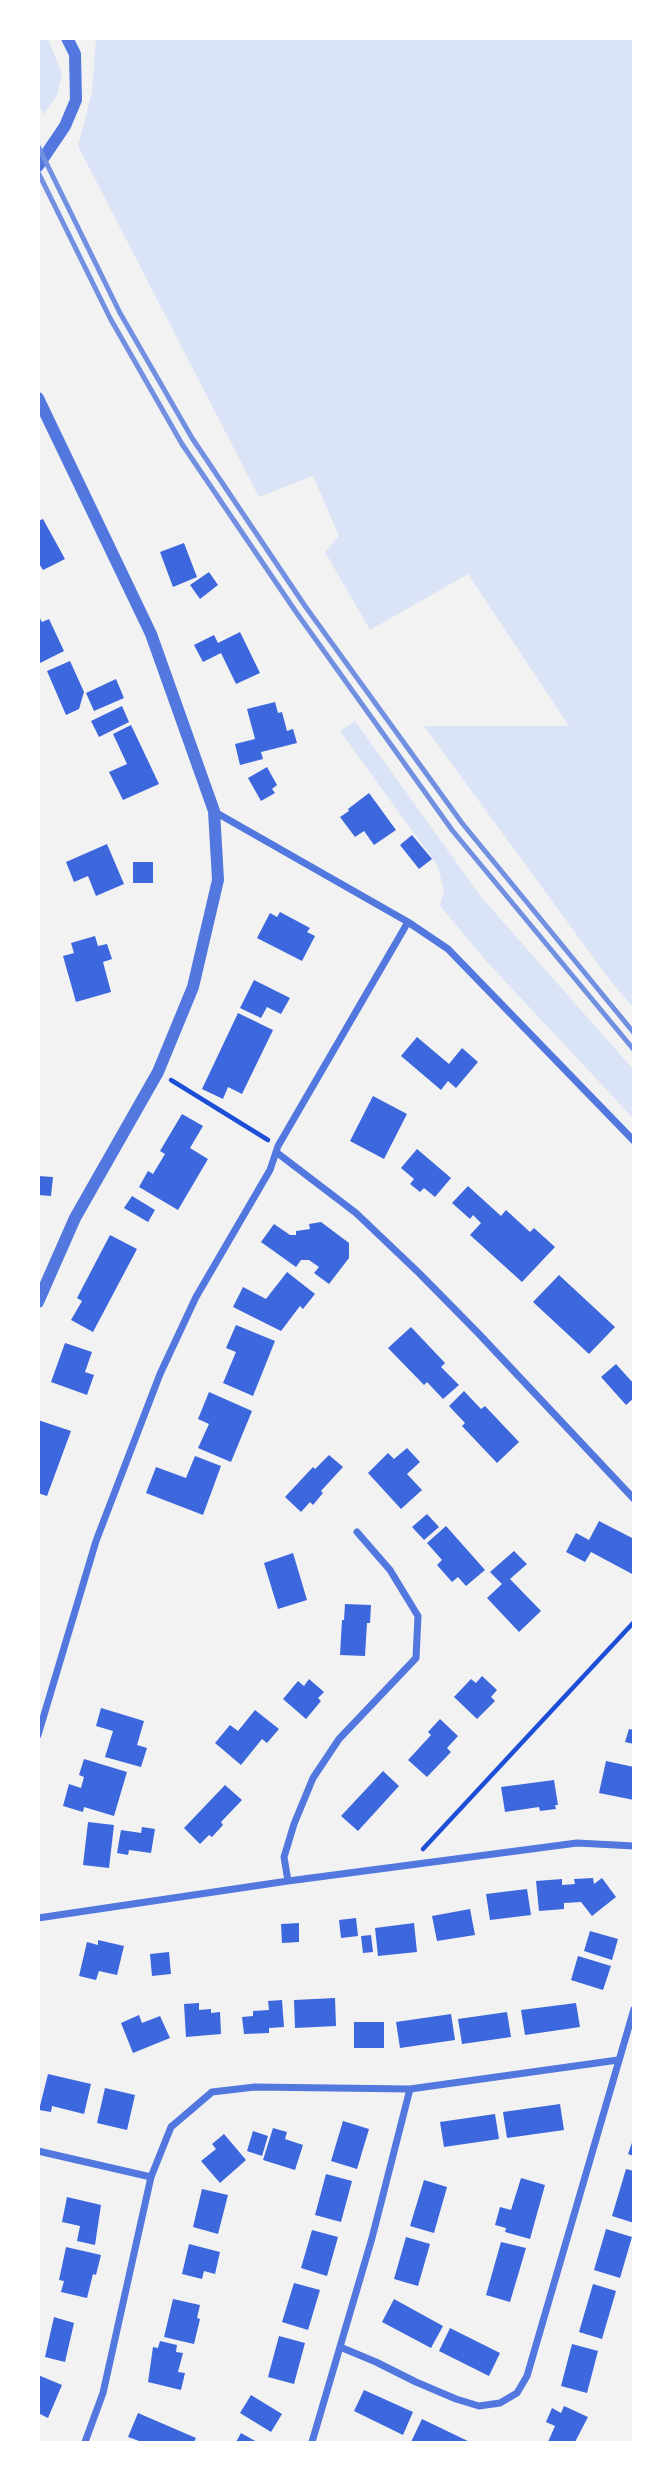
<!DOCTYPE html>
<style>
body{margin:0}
#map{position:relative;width:672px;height:2481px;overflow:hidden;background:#f2f2f2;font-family:Raleway,sans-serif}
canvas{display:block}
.frame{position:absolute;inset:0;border:40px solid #fff;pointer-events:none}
</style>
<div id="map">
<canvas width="672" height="2481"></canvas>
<div class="frame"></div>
</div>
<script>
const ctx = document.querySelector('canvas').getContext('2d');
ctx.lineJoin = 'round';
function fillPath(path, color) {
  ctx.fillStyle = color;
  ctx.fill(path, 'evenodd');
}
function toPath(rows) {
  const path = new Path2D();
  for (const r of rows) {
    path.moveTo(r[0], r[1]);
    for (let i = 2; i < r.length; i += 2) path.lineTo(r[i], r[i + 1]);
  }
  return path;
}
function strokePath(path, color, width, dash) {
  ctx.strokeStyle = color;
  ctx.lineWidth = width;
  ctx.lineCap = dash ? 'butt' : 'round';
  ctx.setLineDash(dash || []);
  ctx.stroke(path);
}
const green = toPath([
 [39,38,48,39,62,73,57,96,43,115,39,104],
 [96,39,633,39,633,1007,612,983,424,726,569,726,468,574,370,630,325,552,339,536,313,476,259,497,78,146,92,92],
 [355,721,482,898,633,1069,633,1118,487,962,440,906,444,890,437,865,340,731]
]);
const building = toPath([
 [43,519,65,559,43,570,38,562,38,521],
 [184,543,197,577,173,587,160,552],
 [209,572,218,585,200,599,190,585],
 [38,615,42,622,49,619,64,651,40,663],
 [240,632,260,673,236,684,221,653,203,662,194,645,214,635,218,643],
 [70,661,84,692,79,709,66,715,47,671],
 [116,679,124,698,94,711,86,693],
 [275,702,278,713,282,712,287,731,293,729,297,743,261,752,263,759,240,765,235,744,255,739,247,709],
 [122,706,129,722,99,737,91,721],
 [131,725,159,784,123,800,109,772,127,764,113,734],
 [267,767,277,785,272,789,275,793,261,801,248,778],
 [369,793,396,830,374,845,364,831,355,837,340,817,349,811,348,809],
 [412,835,432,859,419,869,400,845],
 [107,844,124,884,96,896,88,876,74,882,66,862],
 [133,862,153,862,153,883,133,883],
 [280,912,310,928,307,932,315,936,302,961,257,938,270,913,277,917],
 [95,936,98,946,107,944,112,959,103,962,111,992,76,1002,63,956,74,953,71,943],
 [254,980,290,998,281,1014,267,1007,261,1018,240,1008],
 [238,1013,273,1030,242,1094,228,1087,223,1099,202,1089],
 [417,1037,449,1064,462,1048,478,1062,456,1088,448,1081,441,1090,401,1056],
 [373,1096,407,1114,384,1159,350,1141],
 [182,1114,203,1126,190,1148,208,1159,178,1210,139,1187,148,1171,153,1174,165,1154,160,1151],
 [417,1149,451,1178,435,1197,424,1188,420,1192,410,1184,414,1179,401,1168],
 [38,1176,53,1177,51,1196,38,1195],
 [468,1186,501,1216,506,1210,530,1232,534,1228,555,1247,522,1282,470,1235,481,1223,473,1215,470,1219,452,1203],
 [132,1196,155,1210,148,1222,124,1208],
 [321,1222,349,1243,349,1258,329,1284,314,1273,319,1267,309,1260,301,1260,296,1267,261,1242,274,1224,290,1235,296,1235,296,1231,310,1229,309,1224],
 [110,1235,137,1249,93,1332,71,1320,82,1301,77,1298],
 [287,1272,315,1294,303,1309,300,1306,281,1331,233,1307,243,1287,266,1299],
 [559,1275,615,1327,589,1354,533,1302],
 [236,1325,275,1341,253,1396,223,1383,236,1352,226,1348],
 [411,1327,445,1363,441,1367,459,1385,443,1399,427,1382,424,1385,388,1348],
 [65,1343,92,1352,85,1372,94,1375,87,1395,51,1382],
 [616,1364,634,1384,634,1398,626,1405,601,1377],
 [464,1391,481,1409,485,1406,519,1442,497,1463,462,1426,465,1423,449,1406],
 [209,1392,252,1411,231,1462,198,1448,209,1424,198,1419],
 [38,1420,71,1431,47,1496,38,1493],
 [407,1448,420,1462,407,1474,422,1490,401,1509,368,1473,388,1453,394,1459],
 [329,1455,343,1467,321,1491,323,1493,313,1505,310,1502,301,1512,285,1497,313,1467,315,1469],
 [195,1456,221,1466,203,1515,146,1493,156,1467,186,1478],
 [427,1514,439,1527,424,1540,412,1527],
 [599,1521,634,1539,634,1575,591,1552,585,1562,566,1552,576,1533,589,1540],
 [446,1526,485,1570,466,1586,458,1577,452,1582,437,1565,442,1560,427,1543],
 [514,1551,527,1564,510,1579,541,1611,519,1632,487,1598,502,1584,490,1572],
 [293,1553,307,1600,278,1609,264,1563],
 [345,1604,371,1605,370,1623,367,1623,365,1656,340,1655,342,1620,344,1620],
 [482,1676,497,1690,491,1697,495,1701,477,1719,454,1697,471,1679,476,1683],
 [309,1679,324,1692,318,1698,321,1701,306,1719,283,1699,298,1681,304,1686],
 [101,1708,144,1721,137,1745,147,1748,141,1767,105,1757,113,1731,96,1726],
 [255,1710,279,1729,267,1743,262,1739,241,1765,215,1743,230,1725,238,1731],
 [440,1719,458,1736,447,1748,451,1752,427,1777,408,1760,431,1735,428,1732],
 [629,1729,634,1730,634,1744,625,1742],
 [84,1759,127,1772,114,1816,84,1807,83,1812,63,1806,69,1784,81,1788,84,1777,79,1775],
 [606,1761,634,1767,634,1800,599,1793],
 [383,1771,399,1786,358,1831,341,1816],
 [554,1780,558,1805,555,1805,556,1809,540,1811,539,1807,505,1812,501,1787],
 [225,1785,242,1800,221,1822,223,1825,212,1837,209,1835,200,1844,184,1828],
 [88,1822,114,1825,109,1868,83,1865],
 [142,1827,155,1829,151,1853,129,1850,128,1855,117,1853,121,1830,141,1833],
 [593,1878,594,1884,602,1878,616,1897,592,1916,581,1902,564,1903,564,1909,539,1911,536,1881,562,1879,562,1885,575,1884,574,1879],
 [527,1889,531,1915,490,1920,486,1894],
 [470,1909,475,1935,437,1941,432,1916],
 [356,1918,358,1936,341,1938,339,1920],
 [299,1923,299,1942,282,1943,281,1924],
 [414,1923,417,1952,378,1956,375,1928],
 [590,1931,618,1939,612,1960,584,1951],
 [371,1935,373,1952,363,1953,361,1936],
 [98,1940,124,1946,117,1975,99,1971,96,1980,79,1976,87,1942,98,1945],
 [169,1952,171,1974,152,1976,150,1954],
 [578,1956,611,1966,603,1990,571,1980],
 [335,1998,336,2026,295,2028,294,2000],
 [282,2000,284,2027,269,2028,269,2033,244,2034,242,2017,253,2016,253,2011,269,2010,268,2001],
 [199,2003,199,2010,211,2009,211,2013,220,2012,221,2034,186,2037,184,2004],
 [576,2003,580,2027,525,2035,521,2010],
 [507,2012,511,2037,462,2044,458,2019],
 [451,2014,455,2040,400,2048,396,2022],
 [139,2015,142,2023,160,2016,170,2038,133,2053,121,2023],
 [354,2022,384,2022,384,2048,354,2048],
 [48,2074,91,2084,84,2114,52,2106,51,2112,39,2110],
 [105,2088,135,2095,127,2130,97,2123],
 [560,2104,564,2130,507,2138,503,2112],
 [495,2114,499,2139,444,2147,440,2122],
 [343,2121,369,2129,357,2169,331,2161],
 [273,2128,287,2132,285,2139,303,2145,295,2170,263,2160],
 [253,2131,268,2136,262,2156,247,2151],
 [224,2134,246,2160,220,2183,201,2161,216,2149,212,2144],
 [634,2137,634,2156,628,2154],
 [626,2169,634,2171,634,2223,612,2216],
 [326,2174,352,2181,341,2222,315,2215],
 [521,2178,545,2185,530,2239,505,2232,506,2228,495,2225,500,2207,511,2210],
 [424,2180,447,2187,434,2233,410,2226],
 [202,2189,228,2195,218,2234,193,2227],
 [67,2197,101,2205,95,2245,77,2241,80,2226,62,2222],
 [606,2229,632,2237,620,2278,594,2270],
 [312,2230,338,2237,327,2276,301,2268],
 [406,2237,430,2244,418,2286,394,2279],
 [501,2242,526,2248,510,2302,486,2295],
 [189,2244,220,2252,215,2274,204,2271,202,2279,182,2274],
 [66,2247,101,2255,96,2275,93,2274,87,2298,61,2292,64,2281,59,2280],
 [294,2283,320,2290,308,2330,282,2322],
 [593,2284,616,2291,602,2339,579,2332],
 [173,2299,200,2305,197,2318,200,2319,194,2344,164,2337],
 [394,2299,443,2326,431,2348,382,2322],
 [54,2317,74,2323,65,2362,45,2357],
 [450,2328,500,2353,489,2376,439,2351],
 [279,2336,305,2343,294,2384,268,2377],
 [160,2341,177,2345,176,2352,183,2353,178,2372,185,2373,181,2390,148,2382,153,2347,158,2348],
 [572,2344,598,2351,587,2393,561,2386],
 [38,2375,62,2385,48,2418,38,2413],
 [364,2390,413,2412,403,2435,354,2411],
 [251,2395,282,2414,271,2432,240,2413],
 [564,2406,588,2417,575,2442,548,2442,555,2426,546,2422,552,2408,561,2413],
 [138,2413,196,2438,194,2442,142,2442,128,2437],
 [422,2419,449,2432,470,2442,411,2442],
 [241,2433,257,2442,236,2442]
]);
const path = toPath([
 [171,1080,268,1140],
 [423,1849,634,1622]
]);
const minor = toPath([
 [215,812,408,922,448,949,634,1141],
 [276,1152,356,1213,420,1274,479,1334,634,1499],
 [38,1735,96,1541,160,1374,196,1297,270,1170,278,1146,408,922],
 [288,1881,284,1857,294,1824,313,1778,339,1739,416,1658,418,1616,390,1570,357,1532],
 [38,1918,288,1881,577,1843,634,1846],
 [38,2151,151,2177],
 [340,2347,376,2362,416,2382,456,2399,479,2406,500,2403,517,2393,527,2376,634,2009],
 [85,2442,103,2393,151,2177,171,2127,212,2092,255,2087,410,2089,618,2060],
 [312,2442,372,2238,410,2089]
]);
const tertiary = toPath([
 [38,166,65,126,76,100,75,54,67,38],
 [38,398,151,634,214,811,218,880,193,987,158,1072,75,1218,38,1302]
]);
const rail = toPath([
 [38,146,120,313,192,438,305,606,462,823,634,1033],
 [38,172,110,318,182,444,296,612,452,830,634,1050]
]);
fillPath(green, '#dbe4f7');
fillPath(building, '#3d67dc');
strokePath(path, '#1d4ed8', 4.5);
strokePath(minor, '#5277de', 7);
strokePath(tertiary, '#5277de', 12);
strokePath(rail, '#7290e2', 5);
</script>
